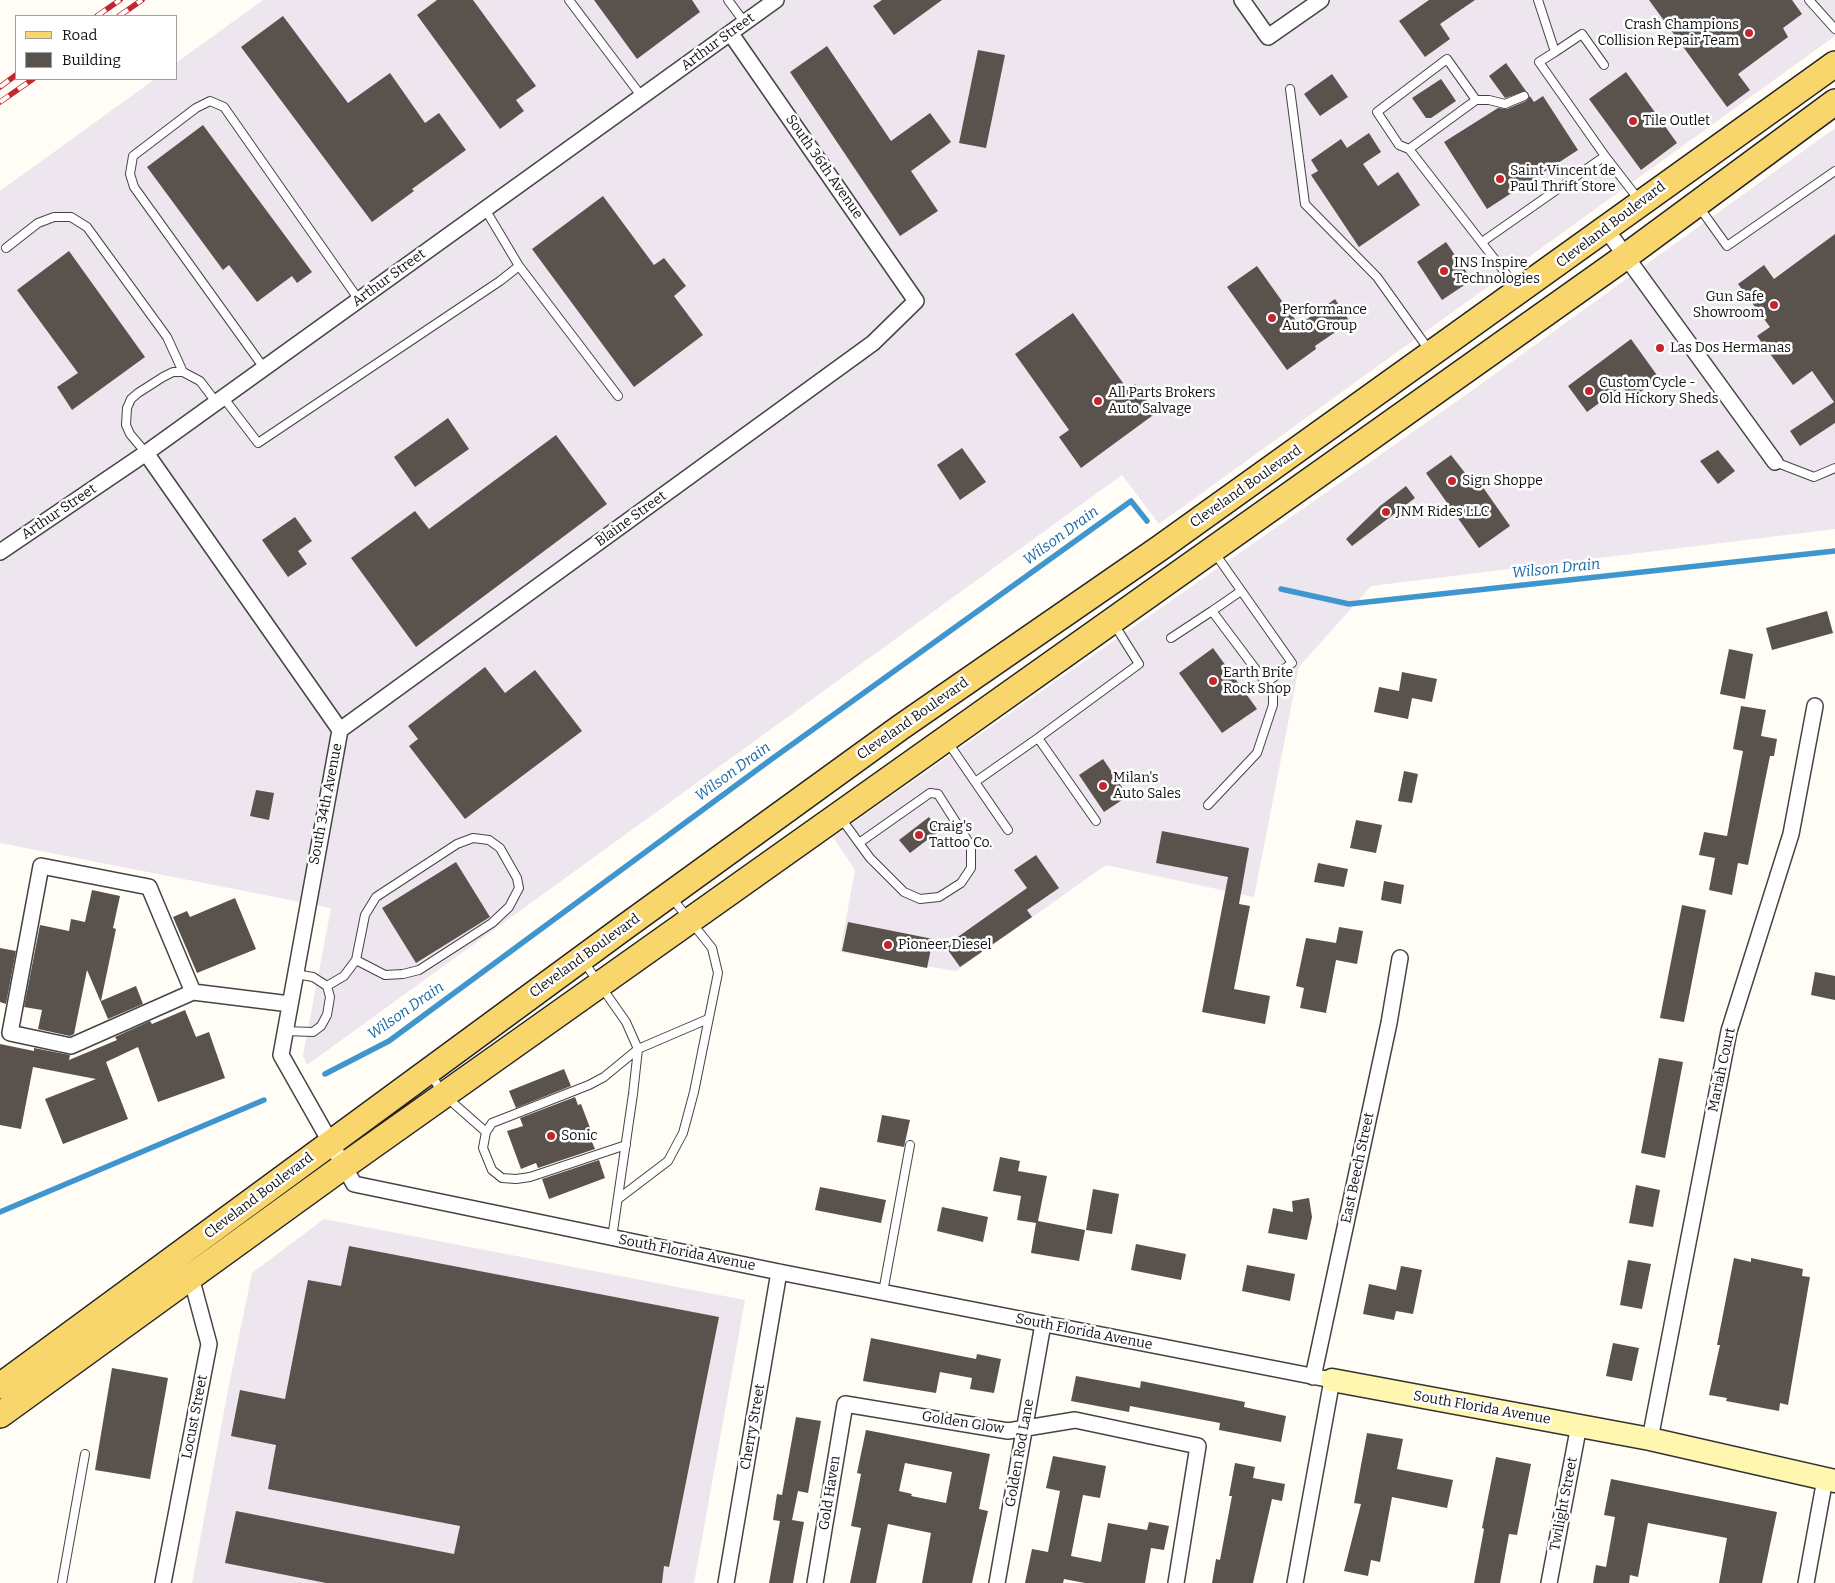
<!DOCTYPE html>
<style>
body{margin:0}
#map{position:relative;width:1835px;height:1583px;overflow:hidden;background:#fffdf5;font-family:Bitter,serif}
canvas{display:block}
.legend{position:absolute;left:15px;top:15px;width:162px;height:65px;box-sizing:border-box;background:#fff;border:1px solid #a0a0a0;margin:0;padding:6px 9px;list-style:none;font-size:15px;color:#111}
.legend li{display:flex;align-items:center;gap:10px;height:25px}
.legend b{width:25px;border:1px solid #a0a0a0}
</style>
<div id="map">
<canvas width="1835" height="1583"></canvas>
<ul class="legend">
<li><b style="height:6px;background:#f9d66b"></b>Road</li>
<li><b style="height:14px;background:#5a524d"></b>Building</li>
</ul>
</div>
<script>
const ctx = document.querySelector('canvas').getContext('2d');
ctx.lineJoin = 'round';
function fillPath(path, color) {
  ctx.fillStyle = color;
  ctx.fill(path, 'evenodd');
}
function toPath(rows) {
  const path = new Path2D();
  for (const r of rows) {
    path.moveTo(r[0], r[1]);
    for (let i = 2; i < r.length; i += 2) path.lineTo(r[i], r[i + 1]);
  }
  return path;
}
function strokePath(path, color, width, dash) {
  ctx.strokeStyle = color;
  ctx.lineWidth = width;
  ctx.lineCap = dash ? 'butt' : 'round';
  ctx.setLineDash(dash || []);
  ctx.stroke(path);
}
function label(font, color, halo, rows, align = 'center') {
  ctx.font = font + ' Bitter,serif';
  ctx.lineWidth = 5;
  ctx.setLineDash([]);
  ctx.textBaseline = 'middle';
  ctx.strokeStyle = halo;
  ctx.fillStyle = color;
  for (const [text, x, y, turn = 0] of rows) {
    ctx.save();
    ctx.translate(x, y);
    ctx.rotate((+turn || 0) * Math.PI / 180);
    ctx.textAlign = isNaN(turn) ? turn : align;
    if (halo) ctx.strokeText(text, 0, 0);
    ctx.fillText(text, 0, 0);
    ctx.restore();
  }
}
const industrial = toPath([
 [263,0,1835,0,1835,36,1159,524,1122,475,307,1065,303,1055,331,908,0,843,0,191,155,79,176,79,176,63],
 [1835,128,1835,529,1371,586,1299,667,1254,897,1106,865,956,971,840,952,855,870,833,837,1470,392],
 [324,1219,745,1300,694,1583,192,1583,228,1390,252,1273]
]);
const stream = toPath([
 [1281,589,1349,604,1835,551],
 [325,1074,389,1041,769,761,1131,501,1147,521],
 [0,1212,264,1100]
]);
const building = toPath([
 [437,0,473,0,536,86,516,100,524,111,500,129,417,15],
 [594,0,692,0,700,12,637,59],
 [882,0,942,0,894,35,873,6],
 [1429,0,1475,0,1440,24,1450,39,1425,57,1399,21],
 [1649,0,1792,0,1802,14,1783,28,1788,37,1738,74,1750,90,1727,107],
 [283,16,348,103,390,73,425,123,439,113,466,150,412,189,414,191,372,222,241,47],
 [827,46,891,141,930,113,951,142,911,171,938,211,900,236,790,72],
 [978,50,1005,55,986,148,959,143],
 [1506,63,1526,91,1505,98,1489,76],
 [1626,72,1677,143,1641,170,1589,99],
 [1332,74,1348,97,1320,116,1304,94],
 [1441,79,1456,101,1431,118,1426,118,1412,98],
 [1530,96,1534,102,1543,96,1578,150,1487,209,1444,142,1498,108,1507,109,1526,101],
 [203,125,312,272,297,283,292,276,257,302,229,265,223,270,147,167],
 [1369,133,1381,152,1363,164,1378,186,1398,172,1420,205,1359,247,1311,175,1318,171,1311,160,1341,139,1347,148],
 [603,196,654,265,664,258,686,286,674,296,703,335,634,387,532,249],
 [1835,234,1835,423,1800,446,1790,431,1834,402,1812,371,1793,385,1757,336,1770,327,1738,284,1764,265,1774,279],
 [1446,242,1472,280,1442,300,1417,262],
 [69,251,145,357,72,410,57,387,78,373,17,290],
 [1257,266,1299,325,1335,299,1350,322,1315,346,1316,349,1287,370,1227,287],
 [1073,313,1128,390,1135,384,1156,413,1081,468,1059,437,1069,430,1015,354],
 [1631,339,1659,378,1631,399,1622,386,1587,412,1568,386],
 [448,418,469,449,415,487,394,457],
 [556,435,607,504,416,647,351,558,415,511,429,529],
 [962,448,986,482,960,500,937,465],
 [1718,450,1735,471,1718,484,1700,461],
 [1451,455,1476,487,1480,483,1510,526,1479,548,1426,473],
 [1406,486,1415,498,1352,546,1346,539,1380,506],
 [295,517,312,541,298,551,307,564,288,577,262,540],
 [1827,611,1833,633,1772,650,1766,628],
 [1213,648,1257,709,1222,733,1179,673],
 [1729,649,1753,654,1745,699,1720,694],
 [485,667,505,693,535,670,582,731,465,819,409,746,418,739,408,726],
 [1402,672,1437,679,1432,702,1412,698,1408,719,1374,712,1379,687,1399,691],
 [1741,706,1766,710,1761,736,1777,739,1774,756,1770,756,1748,865,1738,863,1732,895,1709,890,1715,858,1699,855,1704,832,1727,836,1743,751,1733,749],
 [1103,759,1128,796,1104,812,1079,775],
 [1404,771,1418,774,1412,803,1398,801],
 [256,790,274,793,269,820,250,816],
 [929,817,939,831,910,853,899,840],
 [1356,820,1382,825,1376,853,1350,848],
 [1162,831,1249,848,1239,904,1250,906,1234,989,1270,996,1265,1024,1202,1012,1228,877,1156,863],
 [1036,855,1059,888,1027,910,1032,917,960,967,945,946,1027,888,1014,870],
 [456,862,490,917,416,963,382,908],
 [1318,863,1348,869,1344,887,1314,882],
 [1384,881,1404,885,1401,904,1381,900],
 [92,890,120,896,113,928,116,929,101,1001,136,986,143,1004,108,1019,87,970,74,1034,70,1036,38,1029,42,1010,24,1007,40,925,69,931,71,919,85,922],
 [235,898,256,949,197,973,173,917,187,911,190,917],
 [1682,905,1706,910,1684,1022,1660,1018],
 [848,922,933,939,927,968,842,951],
 [1339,927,1363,931,1357,964,1336,960,1326,1013,1300,1008,1304,988,1296,986,1306,938,1336,943],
 [0,948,16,951,6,1004,0,1002],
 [1815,972,1835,976,1835,1000,1811,995],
 [185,1010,196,1037,209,1032,225,1078,158,1102,138,1047,106,1062,128,1119,63,1144,45,1099,96,1079,33,1067,21,1129,0,1125,0,1044,34,1051,34,1048,70,1055,69,1060,117,1040,115,1037,150,1021,152,1024],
 [1659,1058,1683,1062,1665,1158,1641,1153],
 [564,1069,571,1086,516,1108,509,1091],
 [575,1097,578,1105,581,1104,595,1141,592,1142,595,1149,538,1168,536,1163,521,1169,507,1131,523,1126,520,1118],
 [882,1115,910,1120,904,1147,877,1142],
 [1000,1157,1020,1161,1018,1171,1047,1176,1038,1221,1085,1230,1079,1261,1031,1253,1036,1223,1017,1220,1021,1196,993,1191],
 [599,1160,605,1178,549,1199,542,1179],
 [1636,1185,1660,1190,1653,1227,1629,1223],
 [820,1187,886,1200,881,1223,815,1210],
 [1093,1189,1119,1194,1112,1234,1086,1230],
 [1309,1198,1312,1217,1307,1240,1268,1233,1273,1208,1293,1212,1292,1201],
 [942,1207,988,1217,983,1242,937,1231],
 [1136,1244,1186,1254,1181,1280,1131,1270],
 [349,1246,719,1317,669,1567,664,1566,662,1583,326,1583,225,1563,236,1511,454,1554,460,1526,268,1489,276,1445,231,1436,240,1390,285,1399,308,1280,341,1286],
 [1734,1258,1751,1262,1751,1258,1803,1269,1802,1276,1810,1277,1788,1405,1780,1403,1779,1411,1726,1401,1727,1398,1709,1395,1720,1345,1717,1345],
 [1628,1260,1651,1264,1642,1309,1620,1305],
 [1247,1265,1295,1274,1290,1301,1242,1291],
 [1401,1266,1422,1270,1413,1314,1396,1311,1394,1320,1363,1314,1369,1284,1396,1290],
 [871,1338,976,1359,977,1354,1001,1359,994,1393,970,1389,972,1378,940,1372,936,1393,863,1381],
 [1613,1343,1639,1348,1632,1381,1606,1376],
 [112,1368,168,1378,150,1479,95,1470],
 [1076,1376,1140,1388,1141,1381,1245,1402,1244,1407,1286,1416,1281,1442,1219,1430,1220,1423,1130,1406,1129,1412,1071,1401],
 [796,1417,821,1421,808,1493,798,1491,792,1520,804,1522,793,1583,769,1583,780,1521,773,1520,777,1494,782,1495],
 [866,1430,990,1454,979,1509,988,1511,972,1583,922,1583,931,1533,888,1524,876,1583,850,1583,861,1528,851,1526,861,1474,857,1473],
 [905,1463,952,1472,946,1503,911,1496,912,1494,899,1491],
 [1367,1433,1403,1439,1397,1469,1453,1480,1447,1508,1392,1497,1380,1562,1371,1560,1368,1576,1344,1571,1361,1504,1354,1503],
 [1053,1456,1106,1466,1100,1498,1083,1495,1071,1556,1101,1562,1108,1523,1147,1530,1149,1522,1169,1526,1164,1550,1151,1548,1145,1583,1085,1583,1064,1579,1063,1583,1025,1583,1032,1549,1048,1552,1060,1491,1046,1488],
 [1496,1457,1531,1464,1517,1535,1509,1534,1500,1583,1474,1583,1484,1529,1482,1528],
 [1235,1463,1255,1467,1253,1478,1285,1484,1282,1501,1272,1499,1253,1583,1212,1583,1216,1559,1220,1560,1232,1496,1229,1496],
 [1611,1479,1777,1512,1762,1583,1719,1583,1727,1538,1648,1523,1638,1577,1630,1575,1629,1583,1593,1583,1596,1565,1606,1567,1615,1517,1604,1515]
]);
const lane = toPath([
 [569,0,642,97],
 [728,0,745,23],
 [1538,0,1555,52,1539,62,1605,156],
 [1809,0,1835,29],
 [1555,52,1582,34,1604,65],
 [1290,89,1305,204,1377,277,1429,350],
 [1476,100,1489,100,1505,104,1524,96],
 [1409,149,1476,100,1447,59,1377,112,1399,145,1409,149,1517,288],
 [1699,207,1727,246,1835,171],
 [1482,242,1605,156,1639,200],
 [6,248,38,223,54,217,71,217,87,227,167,337,183,372],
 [519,266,618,396],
 [264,368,134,187,130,174,133,156,196,108,210,101,224,107,359,300],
 [223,397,258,443,500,281,519,266,485,209],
 [146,453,130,434,126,425,127,408,131,399,138,393,163,377,173,372,183,372,200,381,216,402],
 [1775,462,1814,477,1835,468],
 [1212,611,1241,591],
 [1171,638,1212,611,1266,683,1292,663,1214,552],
 [1038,738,1096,821],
 [947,741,975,782,1038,738,1139,664,1114,624],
 [975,782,1008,830],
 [1208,805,1257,753,1273,705,1273,693,1266,683],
 [840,817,870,858,904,892,920,899,939,897,961,883,971,868,971,846,938,794,930,793,859,843],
 [584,962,626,1022,638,1049,633,1094,612,1238],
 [327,986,344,976,356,960,365,915,376,897,457,844,473,838,489,840,500,848,517,878,519,888,509,907,492,923,419,970,403,974,385,975,356,960],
 [285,1031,313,1032,321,1026,327,1015,330,997,327,986,313,977,295,974],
 [431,1075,444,1095,486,1132],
 [626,1145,530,1177,516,1179,502,1178,492,1170,483,1148,486,1132,492,1123,589,1085,604,1077,638,1049,708,1019],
 [618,1199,668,1161,683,1133,694,1092,718,973,712,948,672,898],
 [883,1292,910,1145],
 [62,1583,85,1454]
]);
const street = toPath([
 [1242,0,1268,37,1321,0],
 [1606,229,1775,462],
 [146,453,340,730,281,1055,354,1184,779,1272,1332,1380,1295,1583],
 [0,552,146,453,776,0],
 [340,730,873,343,916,301,731,34],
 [41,866,149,887,193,992,71,1046,10,1033,41,866],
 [193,992,290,1004],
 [1313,1377,1389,1023,1400,958],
 [1650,1439,1729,1031,1791,834,1815,706],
 [163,1583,209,1344,191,1277,188,1272],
 [726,1583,779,1272],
 [815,1583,845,1404,1008,1431,1075,1420,1198,1446,1176,1583],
 [997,1583,1043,1324],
 [1549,1583,1579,1425],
 [1806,1583,1825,1479]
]);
const secondary = toPath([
 [1332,1380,1650,1439,1835,1481]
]);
const primary = toPath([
 [0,1386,622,929,901,727,1160,548,1835,64],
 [0,1415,344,1166,1625,257,1835,102]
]);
const rail = toPath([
 [97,16,120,0],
 [119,16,142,0],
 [0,87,16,75],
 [0,102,33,79]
]);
const markers = [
 [1749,33,5,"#c4262e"],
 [1633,121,5,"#c4262e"],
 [1500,179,5,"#c4262e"],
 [1444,271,5,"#c4262e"],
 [1774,305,5,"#c4262e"],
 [1272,318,5,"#c4262e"],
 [1660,348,5,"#c4262e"],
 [1589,391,5,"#c4262e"],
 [1098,401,5,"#c4262e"],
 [1452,481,5,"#c4262e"],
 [1386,512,5,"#c4262e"],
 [1213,681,5,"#c4262e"],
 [1103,786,5,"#c4262e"],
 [919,835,5,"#c4262e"],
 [888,945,5,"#c4262e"],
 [551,1136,5,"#c4262e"]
];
const poiNames = [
 ["Crash Champions",1739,25,"right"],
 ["Collision Repair Team",1739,41,"right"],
 ["Tile Outlet",1643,121],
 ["Saint Vincent de",1510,171],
 ["Paul Thrift Store",1510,187],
 ["INS Inspire",1454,263],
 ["Technologies",1454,279],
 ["Gun Safe",1764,297,"right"],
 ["Showroom",1764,313,"right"],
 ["Performance",1282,310],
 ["Auto Group",1282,326],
 ["Las Dos Hermanas",1670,348],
 ["Custom Cycle -",1599,383],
 ["Old Hickory Sheds",1599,399],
 ["All Parts Brokers",1108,393],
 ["Auto Salvage",1108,409],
 ["Sign Shoppe",1462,481],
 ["JNM Rides LLC",1396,512],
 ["Earth Brite",1223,673],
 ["Rock Shop",1223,689],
 ["Milan's",1113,778],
 ["Auto Sales",1113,794],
 ["Craig's",929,827],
 ["Tattoo Co.",929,843],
 ["Pioneer Diesel",898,945],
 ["Sonic",561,1136]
];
const streetNames = [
 ["Arthur Street",718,42,-36],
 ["South 36th Avenue",824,167,55],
 ["Cleveland Boulevard",1611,225,-37],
 ["Arthur Street",389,278,-36],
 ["Cleveland Boulevard",1246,487,-35],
 ["Arthur Street",59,512,-34],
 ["Blaine Street",631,519,-36],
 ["Cleveland Boulevard",913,719,-35],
 ["South 34th Avenue",326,804,-79],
 ["Cleveland Boulevard",585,956,-36],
 ["Mariah Court",1722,1070,-78],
 ["East Beech Street",1358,1168,-78],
 ["Cleveland Boulevard",259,1196,-37],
 ["South Florida Avenue",687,1253,11],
 ["South Florida Avenue",1084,1332,11],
 ["South Florida Avenue",1482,1408,10],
 ["Locust Street",195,1417,-79],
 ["Golden Glow",963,1423,9],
 ["Cherry Street",753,1427,-80],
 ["Golden Rod Lane",1020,1453,-80],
 ["Gold Haven",830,1493,-81],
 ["Twilight Street",1564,1504,-79]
];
const waterNames = [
 ["Wilson Drain",1061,536,-36],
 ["Wilson Drain",1556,569,-6],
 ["Wilson Drain",733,772,-36],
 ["Wilson Drain",406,1011,-35]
];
fillPath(industrial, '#eee6ef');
strokePath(stream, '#3f96cf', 5.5);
fillPath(building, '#5a524d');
strokePath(lane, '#444', 10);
strokePath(street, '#444', 18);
strokePath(secondary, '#333', 25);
strokePath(primary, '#222', 28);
strokePath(lane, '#fff', 8);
strokePath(street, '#fff', 15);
strokePath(secondary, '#fff6b0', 22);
strokePath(primary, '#f9d66b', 25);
strokePath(rail, '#c4262e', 5.5);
strokePath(rail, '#fff', 4, [11]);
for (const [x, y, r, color] of markers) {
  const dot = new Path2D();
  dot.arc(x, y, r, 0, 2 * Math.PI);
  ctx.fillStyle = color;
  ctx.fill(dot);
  strokePath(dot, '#fff', 2);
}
label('14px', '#111', '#fff', poiNames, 'left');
label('14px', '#111', '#fff', streetNames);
label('italic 15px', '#1768a6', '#fff', waterNames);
</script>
